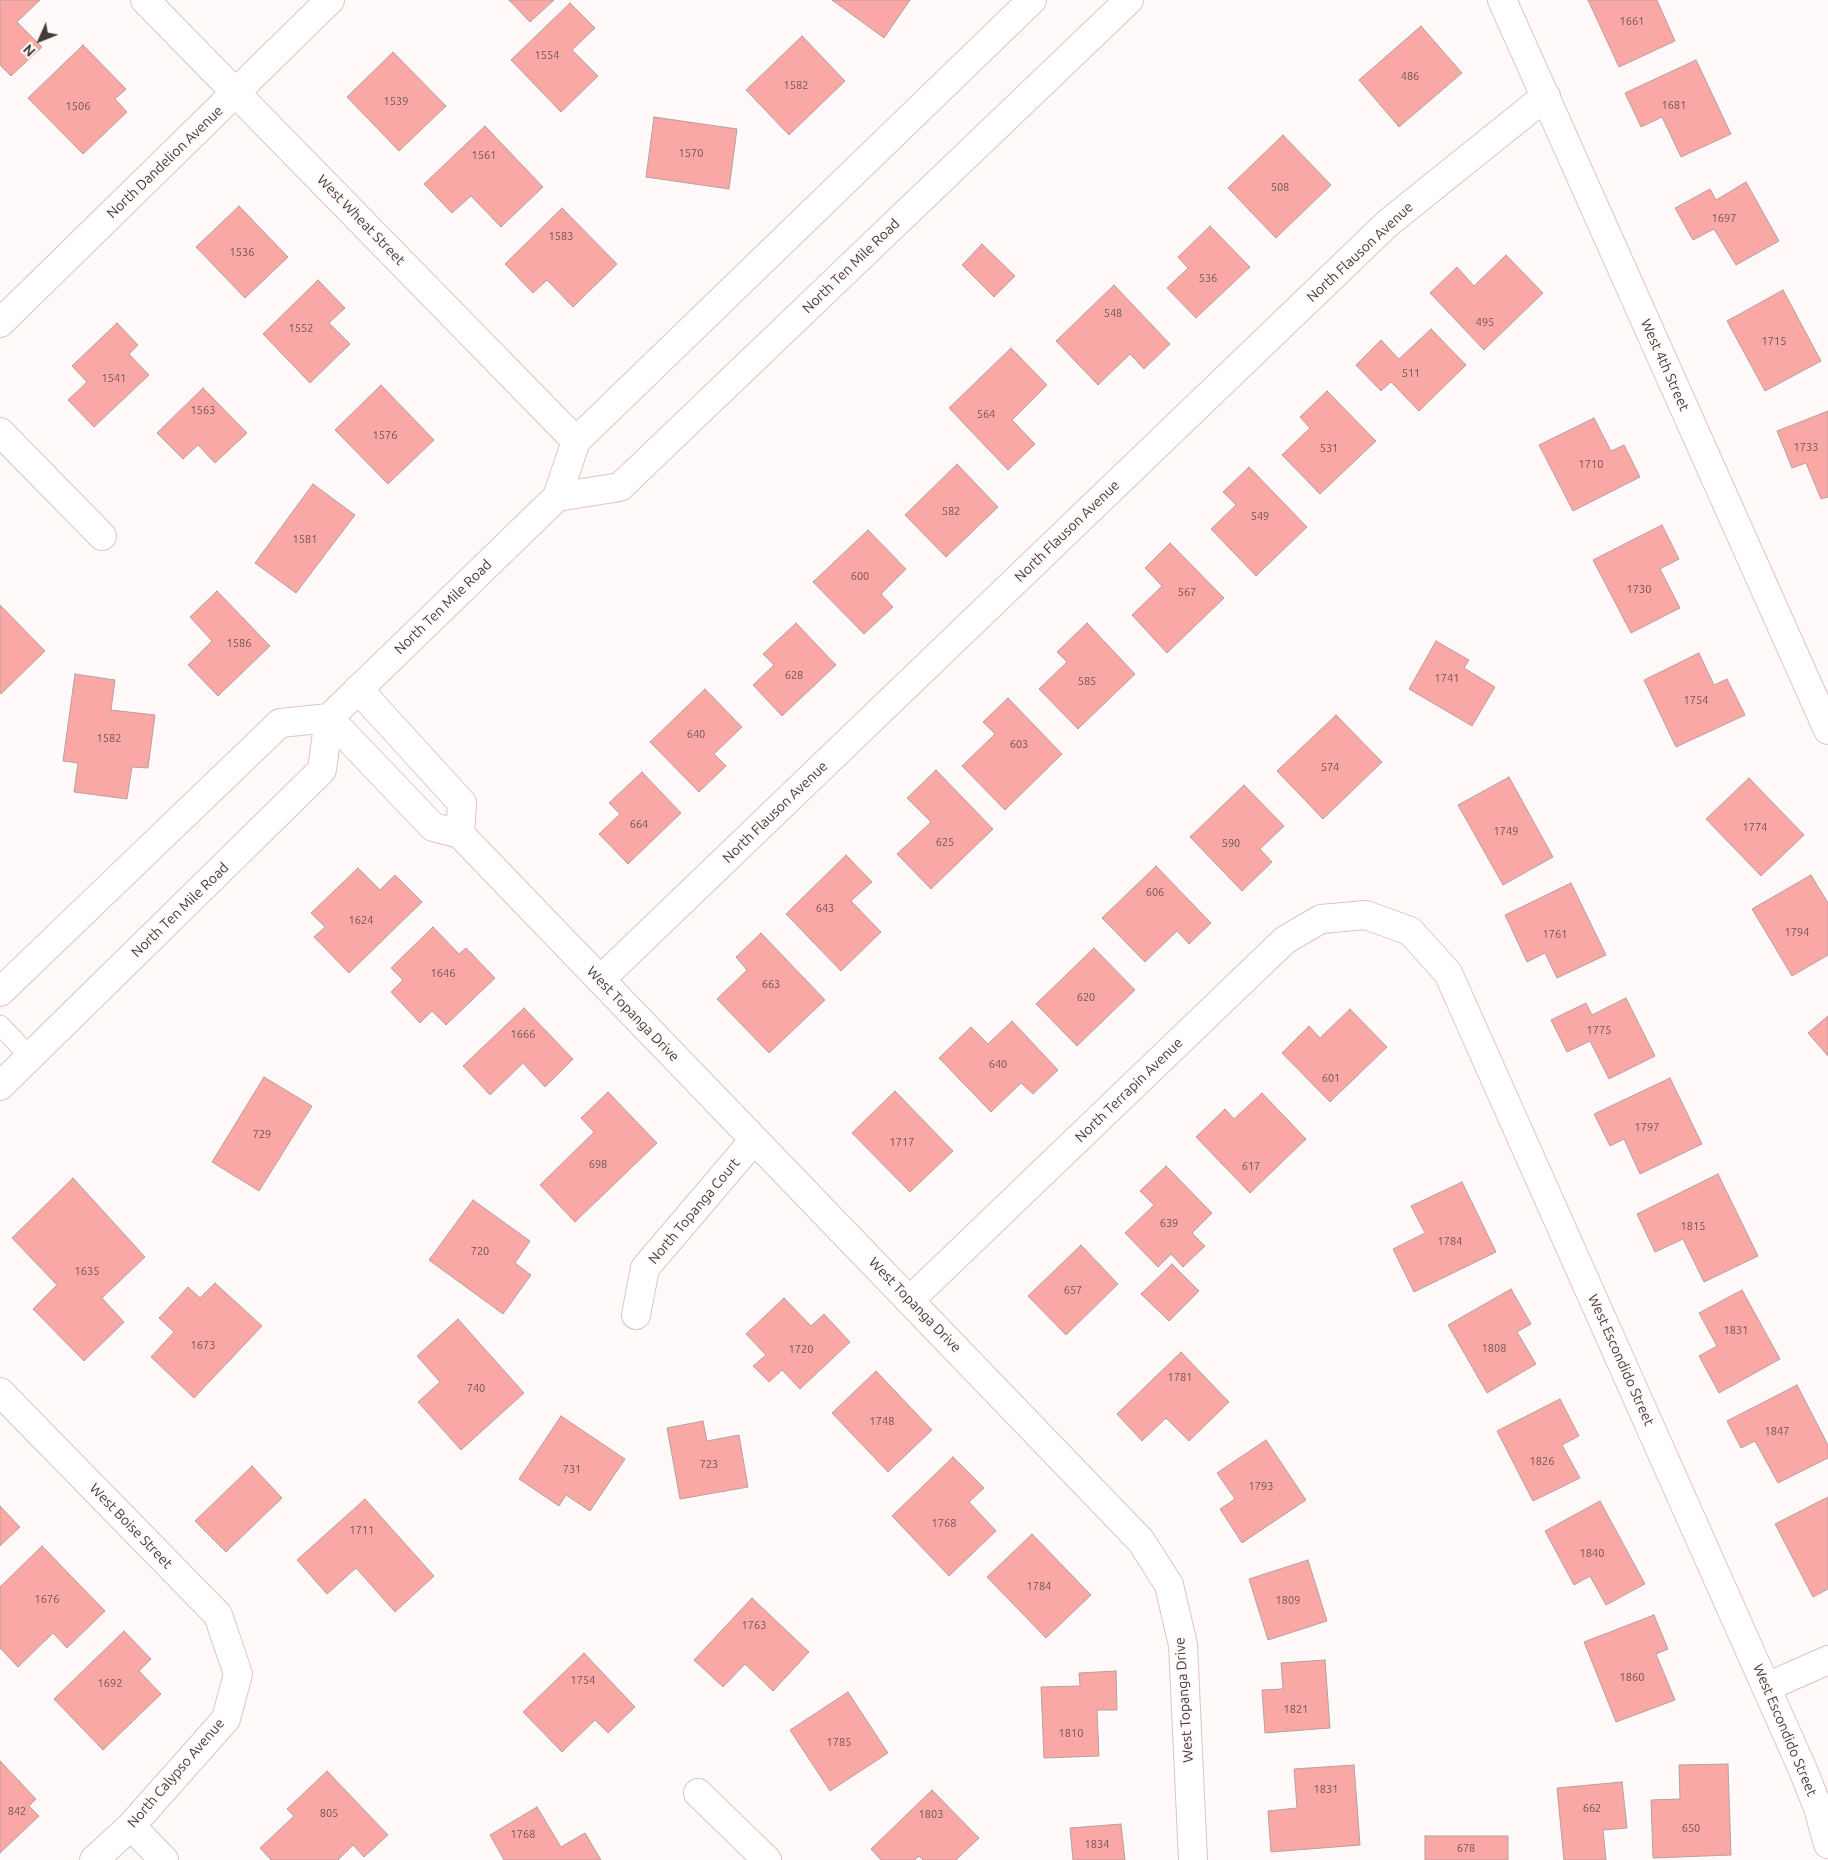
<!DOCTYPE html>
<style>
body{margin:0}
#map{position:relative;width:1828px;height:1860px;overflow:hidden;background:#fffaf9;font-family:Ubuntu,sans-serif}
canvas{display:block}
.north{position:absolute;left:15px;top:15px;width:50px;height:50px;-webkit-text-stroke:4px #fffaf9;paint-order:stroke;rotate:226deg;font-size:14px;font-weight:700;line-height:20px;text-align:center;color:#443a3a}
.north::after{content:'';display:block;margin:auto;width:18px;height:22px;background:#443a3a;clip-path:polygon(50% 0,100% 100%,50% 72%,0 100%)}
</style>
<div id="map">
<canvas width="1828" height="1860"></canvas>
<div class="north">N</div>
</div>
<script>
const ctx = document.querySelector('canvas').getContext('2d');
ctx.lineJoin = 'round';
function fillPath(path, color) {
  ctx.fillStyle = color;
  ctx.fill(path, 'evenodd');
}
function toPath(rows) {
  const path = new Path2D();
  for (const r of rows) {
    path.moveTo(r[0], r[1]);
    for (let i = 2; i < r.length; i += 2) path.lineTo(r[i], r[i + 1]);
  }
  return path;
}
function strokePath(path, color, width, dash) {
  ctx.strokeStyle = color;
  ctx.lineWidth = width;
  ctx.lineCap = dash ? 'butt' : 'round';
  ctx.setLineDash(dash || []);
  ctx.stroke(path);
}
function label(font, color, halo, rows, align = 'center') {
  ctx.font = font + ' Ubuntu,sans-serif';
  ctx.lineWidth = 4;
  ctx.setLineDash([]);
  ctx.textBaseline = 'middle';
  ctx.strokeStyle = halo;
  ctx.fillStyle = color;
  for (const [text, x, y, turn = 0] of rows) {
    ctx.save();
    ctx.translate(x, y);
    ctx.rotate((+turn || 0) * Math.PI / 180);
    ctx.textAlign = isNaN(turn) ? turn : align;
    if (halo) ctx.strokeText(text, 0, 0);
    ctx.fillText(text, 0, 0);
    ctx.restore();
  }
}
const building = toPath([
 [0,0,40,0,17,22,42,47,11,76,0,65,0,0],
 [509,0,554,0,530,22,509,0],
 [832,0,910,0,884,38,832,0],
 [1588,0,1657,0,1675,41,1619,67,1588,0],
 [570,3,595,28,572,50,598,76,561,112,511,60,570,3],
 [1421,26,1462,73,1399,127,1359,80,1421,26],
 [802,36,845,81,789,135,746,90,802,36],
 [83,45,126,89,115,99,127,112,83,154,28,98,83,45],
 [393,52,446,106,399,151,347,97,393,52],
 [1696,60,1731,134,1681,157,1662,117,1641,127,1625,93,1696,60],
 [654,117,737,129,729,189,646,177,654,117],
 [485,126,543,187,501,227,471,196,452,213,424,184,485,126],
 [1283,135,1331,185,1276,238,1228,188,1283,135],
 [1746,182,1779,241,1736,265,1714,229,1693,240,1675,208,1710,189,1716,200,1746,182],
 [239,206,288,257,245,298,196,247,239,206],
 [562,208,617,264,573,307,547,280,533,293,505,264,562,208],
 [1210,226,1250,267,1196,318,1167,288,1188,268,1178,257,1210,226],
 [982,244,1015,276,994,297,962,265,982,244],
 [1506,255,1543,293,1484,350,1430,293,1457,267,1474,286,1506,255],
 [318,280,345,308,329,323,350,344,310,383,263,334,318,280],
 [1114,285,1170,344,1144,369,1130,354,1098,385,1056,341,1114,285],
 [1783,290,1821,361,1765,391,1727,321,1783,290],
 [117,323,138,345,129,354,149,375,94,427,68,400,87,382,72,366,117,323],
 [1431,329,1466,365,1419,411,1391,382,1381,391,1356,365,1381,340,1399,359,1431,329],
 [1011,348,1047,385,1012,420,1035,444,1008,470,949,408,1011,348],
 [381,385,434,440,388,484,335,430,381,385],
 [203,388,247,433,215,463,198,445,183,459,157,433,203,388],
 [1327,391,1376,441,1320,494,1282,455,1310,428,1300,417,1327,391],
 [1828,411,1828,497,1821,499,1806,463,1792,468,1777,431,1828,411],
 [1594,418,1611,451,1624,445,1640,477,1573,511,1539,445,1594,418],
 [957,464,998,507,946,557,905,515,957,464],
 [1249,467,1307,527,1256,576,1211,529,1236,505,1223,492,1249,467],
 [313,484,355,515,296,593,255,563,313,484],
 [1662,525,1679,559,1660,569,1680,608,1631,633,1593,560,1662,525],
 [868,530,906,569,881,594,893,607,864,634,813,582,868,530],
 [1170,543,1224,598,1167,653,1132,615,1162,586,1145,568,1170,543],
 [217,591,270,646,218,696,188,665,212,641,190,617,217,591],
 [0,605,45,651,1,694,0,692,0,605],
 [796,623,836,665,782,716,753,685,774,665,763,654,796,623],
 [1087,623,1135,674,1078,729,1039,689,1067,662,1057,652,1087,623],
 [1436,641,1469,660,1464,668,1495,687,1472,726,1409,689,1436,641],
 [1699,653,1714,685,1727,679,1745,715,1676,747,1644,680,1699,653],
 [75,674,115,680,111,710,155,715,148,768,132,767,127,799,74,792,78,763,63,761,75,674],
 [705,689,742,727,714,754,726,766,699,792,650,742,705,689],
 [1008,698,1062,754,1005,810,962,766,995,734,983,722,1008,698],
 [1336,715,1382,762,1323,819,1277,771,1336,715],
 [936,770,993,829,931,889,897,854,931,822,907,798,936,770],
 [642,772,681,813,628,864,599,834,620,814,609,803,642,772],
 [1509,777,1553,857,1503,885,1458,805,1509,777],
 [1749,778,1804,835,1761,876,1706,819,1749,778],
 [1244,785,1284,826,1260,849,1272,862,1242,891,1190,837,1244,785],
 [846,855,872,882,851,901,881,932,841,971,786,914,846,855],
 [1156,866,1211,923,1189,944,1177,931,1145,962,1102,918,1156,866],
 [358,868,380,890,395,875,422,902,349,973,314,937,325,927,311,913,358,868],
 [1811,875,1828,903,1828,955,1792,976,1752,909,1811,875],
 [1571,883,1606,955,1557,978,1545,953,1527,962,1505,915,1571,883],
 [433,927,459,954,466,948,495,978,446,1025,432,1011,420,1023,391,992,403,980,391,968,433,927],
 [761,933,825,1000,769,1053,717,999,747,970,736,957,761,933],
 [1094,948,1135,990,1077,1046,1036,1004,1094,948],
 [1626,998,1655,1056,1609,1079,1590,1041,1567,1052,1551,1020,1586,1003,1592,1015,1626,998],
 [524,1008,573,1059,545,1087,523,1063,490,1095,463,1066,524,1008],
 [1350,1009,1387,1047,1330,1102,1282,1053,1309,1026,1320,1038,1350,1009],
 [1828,1016,1828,1056,1808,1033,1828,1016],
 [1012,1021,1058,1070,1033,1094,1021,1083,991,1112,939,1058,971,1027,988,1044,1012,1021],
 [264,1077,312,1106,259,1191,212,1162,264,1077],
 [1670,1078,1702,1144,1640,1174,1624,1139,1610,1146,1594,1114,1670,1078],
 [895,1091,953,1151,910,1192,852,1133,895,1091],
 [608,1092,657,1143,575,1222,540,1185,594,1132,581,1118,608,1092],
 [1262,1093,1306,1139,1250,1193,1196,1137,1225,1109,1234,1119,1262,1093],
 [1166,1166,1212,1213,1192,1233,1205,1246,1183,1267,1171,1254,1158,1267,1125,1233,1154,1205,1140,1191,1166,1166],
 [1718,1174,1758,1256,1704,1282,1683,1239,1655,1252,1637,1214,1718,1174],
 [73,1178,145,1257,102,1298,124,1322,84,1361,33,1309,57,1285,12,1238,73,1178],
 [1462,1182,1496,1252,1414,1292,1393,1249,1425,1233,1411,1206,1462,1182],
 [473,1200,530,1241,515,1263,531,1275,503,1314,429,1260,473,1200],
 [1081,1245,1118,1284,1066,1335,1028,1296,1081,1245],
 [1172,1264,1199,1291,1169,1321,1141,1294,1172,1264],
 [215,1283,262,1326,194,1398,151,1357,174,1332,159,1318,188,1287,200,1298,215,1283],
 [1511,1289,1531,1324,1517,1332,1536,1364,1487,1393,1448,1325,1511,1289],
 [1742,1290,1780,1359,1719,1393,1699,1356,1717,1346,1699,1313,1742,1290],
 [784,1298,811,1326,824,1314,850,1342,800,1389,782,1370,769,1382,753,1366,766,1355,746,1334,784,1298],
 [458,1319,524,1393,461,1450,418,1402,440,1382,417,1356,458,1319],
 [1181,1352,1229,1402,1189,1441,1166,1418,1142,1441,1117,1414,1181,1352],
 [876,1371,932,1430,888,1472,832,1413,876,1371],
 [1797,1385,1828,1445,1828,1458,1778,1483,1755,1441,1741,1448,1727,1421,1797,1385],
 [1560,1399,1579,1436,1562,1445,1580,1478,1533,1501,1497,1431,1560,1399],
 [561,1416,625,1459,590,1511,566,1495,559,1506,519,1479,561,1416],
 [703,1421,707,1441,739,1435,748,1487,680,1499,667,1428,703,1421],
 [1266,1440,1306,1500,1242,1543,1220,1509,1235,1499,1217,1473,1266,1440],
 [953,1457,984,1488,969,1502,996,1531,949,1576,892,1516,953,1457],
 [252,1466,282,1498,226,1552,195,1521,252,1466],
 [1828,1497,1828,1589,1813,1597,1775,1524,1828,1497],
 [365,1499,434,1576,395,1612,356,1568,327,1594,297,1560,365,1499],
 [1600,1501,1645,1584,1606,1605,1590,1576,1574,1585,1545,1531,1600,1501],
 [0,1506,20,1527,0,1546,0,1506],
 [1032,1534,1091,1595,1046,1638,987,1577,1032,1534],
 [42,1546,105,1611,67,1648,53,1633,18,1667,0,1648,0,1587,42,1546],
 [1308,1560,1327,1621,1268,1640,1249,1579,1308,1560],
 [752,1598,809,1652,773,1691,745,1664,723,1687,694,1660,752,1598],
 [1654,1615,1668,1649,1656,1654,1675,1700,1616,1722,1584,1642,1654,1615],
 [124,1631,151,1659,139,1671,161,1694,103,1750,54,1699,124,1631],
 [584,1653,635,1707,608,1733,595,1720,562,1752,523,1712,584,1653],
 [1325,1660,1330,1728,1265,1733,1262,1690,1283,1689,1281,1663,1325,1660],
 [1116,1671,1117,1710,1097,1710,1099,1756,1044,1758,1041,1687,1080,1686,1079,1673,1116,1671],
 [848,1692,888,1753,830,1791,790,1730,848,1692],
 [0,1761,36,1799,29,1806,39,1816,0,1853,0,1761],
 [1728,1764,1731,1855,1653,1858,1651,1800,1680,1799,1679,1765,1728,1764],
 [1354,1765,1360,1845,1271,1852,1268,1811,1297,1808,1294,1769,1354,1765],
 [327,1771,388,1835,364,1857,353,1845,338,1860,271,1860,260,1848,294,1816,287,1809,327,1771],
 [1622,1782,1627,1828,1603,1830,1606,1860,1564,1860,1557,1788,1622,1782],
 [932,1790,979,1838,956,1860,923,1860,919,1856,915,1860,881,1860,871,1849,932,1790],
 [537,1807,561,1847,585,1833,601,1860,504,1860,490,1835,537,1807],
 [1121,1824,1125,1860,1073,1860,1070,1828,1121,1824],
 [1425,1836,1508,1836,1508,1860,1425,1860,1425,1836]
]);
const service = toPath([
 [0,1025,30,1057]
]);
const minor = toPath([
 [145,0,576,441],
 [1502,0,1828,730],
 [0,323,330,0],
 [0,432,102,536],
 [329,718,433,827,460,834,462,803,358,689],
 [460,834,1141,1541,1169,1585,1183,1645,1193,1860],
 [600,980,1388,223,1546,96],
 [910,1300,1285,940,1321,919,1366,915,1410,931,1448,973,1803,1770,1818,1808,1828,1844],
 [636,1315,645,1268,754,1140],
 [0,1392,218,1615,238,1674,226,1719,131,1826,94,1860],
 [1767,1687,1828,1660],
 [698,1793,767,1860],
 [131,1826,164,1860]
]);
const secondary = toPath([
 [1032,0,576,441,557,497,620,487,1129,0],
 [0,992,280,723,329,718,557,497],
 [0,1086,322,770,329,718]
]);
const numberNames = [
 ["1661",1632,21],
 ["1554",547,55],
 ["486",1410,76],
 ["1582",796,85],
 ["1539",396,101],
 ["1681",1674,105],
 ["1506",78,106],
 ["1570",691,153],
 ["1561",484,155],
 ["508",1280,187],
 ["1697",1724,218],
 ["1583",561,236],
 ["1536",242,252],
 ["536",1208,278],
 ["548",1113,313],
 ["495",1485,322],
 ["1552",301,328],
 ["1715",1774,341],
 ["511",1411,373],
 ["1541",114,378],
 ["1563",203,410],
 ["564",986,414],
 ["1576",385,435],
 ["1733",1806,447],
 ["531",1329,448],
 ["1710",1591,464],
 ["582",951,511],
 ["549",1260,516],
 ["1581",305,539],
 ["600",860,576],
 ["1730",1639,589],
 ["567",1187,592],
 ["1586",239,643],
 ["628",794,675],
 ["1741",1447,678],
 ["585",1087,681],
 ["1754",1696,700],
 ["640",696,734],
 ["1582",109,738],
 ["603",1019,744],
 ["574",1330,767],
 ["664",639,824],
 ["1774",1755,827],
 ["1749",1506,831],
 ["625",945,842],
 ["590",1231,843],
 ["606",1155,892],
 ["643",825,908],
 ["1624",361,920],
 ["1794",1797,932],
 ["1761",1555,934],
 ["1646",443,973],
 ["663",771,984],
 ["620",1086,997],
 ["1775",1599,1030],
 ["1666",523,1034],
 ["640",998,1064],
 ["601",1331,1078],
 ["1797",1647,1127],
 ["729",262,1134],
 ["1717",902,1142],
 ["698",598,1164],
 ["617",1251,1166],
 ["639",1169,1223],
 ["1815",1693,1226],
 ["1784",1450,1241],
 ["720",480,1251],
 ["1635",87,1271],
 ["657",1073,1290],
 ["1831",1736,1330],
 ["1673",203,1345],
 ["1808",1494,1348],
 ["1720",801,1349],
 ["1781",1180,1377],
 ["740",476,1388],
 ["1748",882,1421],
 ["1847",1777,1431],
 ["1826",1542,1461],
 ["723",709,1464],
 ["731",572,1469],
 ["1793",1261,1486],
 ["1768",944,1523],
 ["1711",362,1530],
 ["1840",1592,1553],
 ["1784",1039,1586],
 ["1676",47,1599],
 ["1809",1288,1600],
 ["1763",754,1625],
 ["1860",1632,1677],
 ["1754",583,1680],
 ["1692",110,1683],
 ["1821",1296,1709],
 ["1810",1071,1733],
 ["1785",839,1742],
 ["1831",1326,1789],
 ["662",1592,1808],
 ["842",17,1811],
 ["805",329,1813],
 ["1803",931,1814],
 ["650",1691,1828],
 ["1768",523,1834],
 ["1834",1097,1844],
 ["678",1466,1848]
];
const streetNames = [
 ["North Dandelion Avenue",165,162,-44],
 ["West Wheat Street",361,220,46],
 ["North Flauson Avenue",1360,252,-43],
 ["North Ten Mile Road",851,266,-44],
 ["West 4th Street",1665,365,66],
 ["North Flauson Avenue",1067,531,-44],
 ["North Ten Mile Road",443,607,-44],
 ["North Flauson Avenue",775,812,-44],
 ["North Ten Mile Road",180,910,-44],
 ["West Topanga Drive",633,1014,46],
 ["North Terrapin Avenue",1129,1090,-44],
 ["North Topanga Court",694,1211,-50],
 ["West Topanga Drive",915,1305,46],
 ["West Escondido Street",1621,1360,66],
 ["West Boise Street",131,1526,46],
 ["West Topanga Drive",1184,1700,-94],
 ["West Escondido Street",1785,1730,67],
 ["North Calypso Avenue",176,1773,-49]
];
fillPath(building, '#f9a8a5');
strokePath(building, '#b7a09f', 1);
strokePath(service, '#dcc5c3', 21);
strokePath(minor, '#dcc5c3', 30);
strokePath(secondary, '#dcc5c3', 30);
strokePath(service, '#fff', 19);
strokePath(minor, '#fff', 28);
strokePath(secondary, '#fff', 28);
label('11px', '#715655', null, numberNames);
label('14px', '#443a3a', '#fffaf9', streetNames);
</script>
